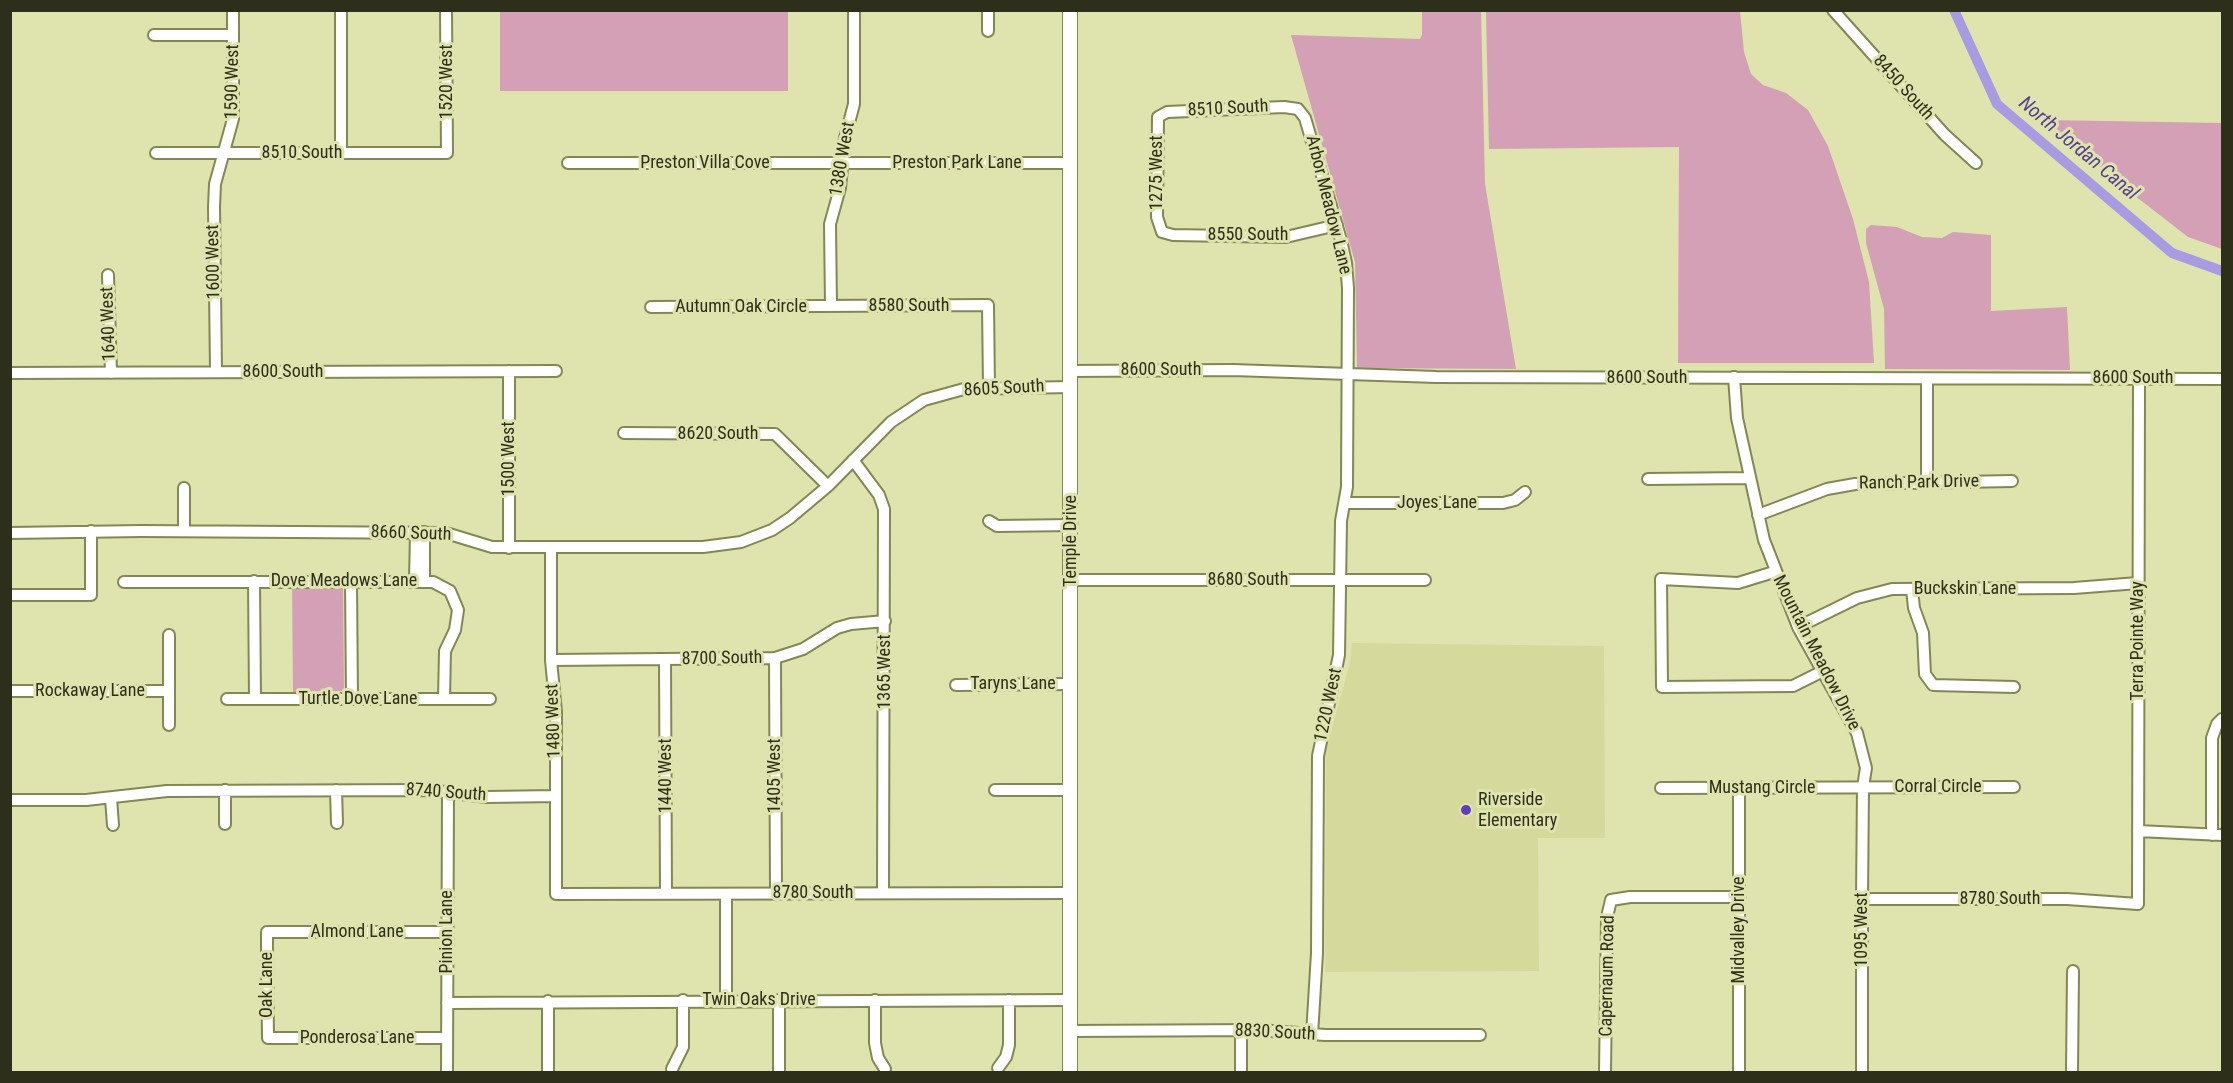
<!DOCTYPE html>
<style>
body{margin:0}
#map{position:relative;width:2233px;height:1083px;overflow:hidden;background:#dfe3ad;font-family:"Roboto Condensed",sans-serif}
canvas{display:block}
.frame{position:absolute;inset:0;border:12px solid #2e2f1a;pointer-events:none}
</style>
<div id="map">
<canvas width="2233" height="1083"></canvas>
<div class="frame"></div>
</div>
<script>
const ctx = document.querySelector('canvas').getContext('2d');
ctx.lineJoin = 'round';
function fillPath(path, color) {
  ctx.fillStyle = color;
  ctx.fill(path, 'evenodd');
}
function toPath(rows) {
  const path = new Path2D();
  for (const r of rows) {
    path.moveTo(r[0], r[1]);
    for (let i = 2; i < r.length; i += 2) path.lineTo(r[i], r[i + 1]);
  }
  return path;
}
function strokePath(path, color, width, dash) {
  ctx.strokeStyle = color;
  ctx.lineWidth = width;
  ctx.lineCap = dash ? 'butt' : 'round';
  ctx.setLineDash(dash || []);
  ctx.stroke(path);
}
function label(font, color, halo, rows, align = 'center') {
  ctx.font = font + ' "Roboto Condensed",sans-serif';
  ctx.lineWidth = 6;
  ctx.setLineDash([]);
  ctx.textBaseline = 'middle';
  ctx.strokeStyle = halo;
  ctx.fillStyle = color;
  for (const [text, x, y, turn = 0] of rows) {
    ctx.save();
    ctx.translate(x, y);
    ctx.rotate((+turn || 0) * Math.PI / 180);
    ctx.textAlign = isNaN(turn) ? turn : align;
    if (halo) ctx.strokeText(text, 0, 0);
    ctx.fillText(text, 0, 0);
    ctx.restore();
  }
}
const built = toPath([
 [1352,643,1604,646,1605,838,1538,838,1539,971,1325,972,1326,750,1350,662]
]);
const green = toPath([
 [500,11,788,11,788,91,500,91],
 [1422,11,1481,11,1485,184,1516,369,1357,368,1355,262,1291,35,1420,39,1422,35],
 [1486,11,1740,11,1744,52,1751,74,1763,85,1786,93,1808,110,1828,146,1853,219,1869,282,1874,363,1678,363,1679,147,1489,149],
 [2046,120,2222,123,2222,249,2188,237,2130,192],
 [1871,225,1897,227,1922,237,1942,238,1953,232,1991,235,1991,311,2067,307,2070,370,1885,369,1884,309,1866,243,1866,229],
 [292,585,343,587,344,691,293,692]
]);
const canal = toPath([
 [1954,10,1997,104,2172,253,2222,271]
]);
const minor = toPath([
 [341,10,341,153],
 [988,10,988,31],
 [1833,10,1945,135,1976,163],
 [154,35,233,35],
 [156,153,447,153,446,10],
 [568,163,1071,163],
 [108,275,111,373],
 [831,306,830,224,840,188,845,138,854,104,854,10],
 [651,307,988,305,989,387],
 [509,371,509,548],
 [1071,371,1233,370,1436,377,2222,379],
 [216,372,214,207,215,184,233,119,233,10],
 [10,373,556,371],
 [1734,377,1737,418,1764,540,1798,627,1857,733,1866,768,1863,787,1862,899,1862,1072],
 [1927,380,1927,481],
 [624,433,775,434,828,486],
 [853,460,879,495,884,509,883,893],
 [1648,479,1749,478],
 [184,488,184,531],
 [1345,503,1503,503,1515,500,1525,492],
 [1758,515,1827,489,1855,484,2012,481],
 [989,521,997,526,1072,525],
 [424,532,424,581],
 [10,533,141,531,446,533,492,547,703,547,741,542,772,530,790,518,828,486,891,422,924,400,964,389,1071,387],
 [551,547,551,660,556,712,556,894,1071,893],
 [1774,572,1738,583,1661,579,1662,687,1793,686,1823,671],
 [1071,580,1425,580],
 [254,581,255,699],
 [351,581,352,699],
 [415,581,416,532],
 [124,582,433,582,450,591,458,610,455,630,445,651,444,699],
 [1912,589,1914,608,1923,633,1925,674,1933,685,2014,687],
 [10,595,91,595,91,531],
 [1798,627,1857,598,1892,589,2074,588,2138,583],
 [169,635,169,725],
 [775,658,776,893],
 [665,659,666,894],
 [551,660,775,658,803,649,837,628,851,624,885,621],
 [956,685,1071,684],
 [10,691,169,691],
 [227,699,490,699],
 [1661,788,2014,787],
 [225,790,225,824],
 [336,790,337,823],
 [995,790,1071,790],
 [111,798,113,825],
 [10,800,86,800,167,791,428,790,487,797,556,796],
 [2138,831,2222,835],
 [2212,835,2212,738,2217,724,2222,719],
 [726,894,726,1000],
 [1862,899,2067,899,2138,904,2139,378],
 [447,932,267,932,267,950,268,1038,447,1038],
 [779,1000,779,1072],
 [875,1000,875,1043,878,1058,885,1069],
 [548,1001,548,1072],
 [447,1003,1071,1000],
 [1241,1030,1241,1072],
 [1070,1031,1259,1030,1325,1035,1480,1035],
 [1312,1035,1317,953,1318,756,1339,655,1341,521,1347,487,1348,288,1346,263,1341,240,1305,118,1298,109,1284,107,1167,112,1158,117,1157,217,1162,232,1173,235,1286,237,1337,225],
 [998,1068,1006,1057,1009,1045,1009,1000],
 [672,1069,683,1047,683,1000],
 [447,1072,448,791],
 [1605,1072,1607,917,1611,900,1630,897,1740,897],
 [1739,1072,1739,788],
 [2072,1072,2073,971]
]);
const tertiary = toPath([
 [1070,1072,1070,10]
]);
const markers = [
 [1466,810,6,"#623db6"]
];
const streetNames = [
 ["1590 West",233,82,-89],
 ["1520 West",447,82,-90],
 ["8450 South",1903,88,48],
 ["8510 South",1228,109,-3],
 ["8510 South",302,153],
 ["1380 West",843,159,-80],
 ["Preston Villa Cove",705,163],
 ["Preston Park Lane",957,163],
 ["1275 West",1157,173,-90],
 ["Arbor Meadow Lane",1328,205,76],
 ["8550 South",1248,235],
 ["1600 West",214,262,-91],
 ["8580 South",909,306],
 ["Autumn Oak Circle",741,307],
 ["1640 West",109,324,-92],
 ["8600 South",1161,370],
 ["8600 South",283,372],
 ["8600 South",1647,378],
 ["8600 South",2133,378],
 ["8605 South",1004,389,-3],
 ["8620 South",718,434],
 ["1500 West",509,459,-90],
 ["Ranch Park Drive",1919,483,-1],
 ["Joyes Lane",1437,503],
 ["8660 South",411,534,2],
 ["Temple Drive",1071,541,-90],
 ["8680 South",1248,580],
 ["Dove Meadows Lane",344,581],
 ["Buckskin Lane",1965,589],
 ["Terra Pointe Way",2138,641,-90],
 ["Mountain Meadow Drive",1816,653,63],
 ["8700 South",722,659,-1],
 ["1365 West",885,672,-90],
 ["Taryns Lane",1013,684],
 ["Rockaway Lane",90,691],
 ["Turtle Dove Lane",358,699],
 ["1220 West",1329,705,-78],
 ["1480 West",554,721,-92],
 ["1440 West",666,776,-90],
 ["1405 West",775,776,-90],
 ["Corral Circle",1938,787],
 ["Mustang Circle",1762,788],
 ["8740 South",446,793,4],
 ["8780 South",813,893],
 ["8780 South",2000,899],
 ["Midvalley Drive",1739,930,-90],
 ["1095 West",1862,930,-90],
 ["Almond Lane",357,932],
 ["Pinion Lane",447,932,-90],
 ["Capernaum Road",1608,976,-89],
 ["Oak Lane",267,985,-90],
 ["Twin Oaks Drive",759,1000],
 ["8830 South",1275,1033,3],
 ["Ponderosa Lane",357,1038]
];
const poiNames = [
 ["Riverside",1478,800],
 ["Elementary",1478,821]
];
const waterNames = [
 ["North Jordan Canal",2078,149,40]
];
fillPath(built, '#d5da9c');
fillPath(green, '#d4a0b6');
strokePath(canal, '#a89be2', 10);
strokePath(minor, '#838754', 14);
strokePath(tertiary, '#838754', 16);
strokePath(minor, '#fff', 10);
strokePath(tertiary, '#fff', 14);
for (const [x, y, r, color] of markers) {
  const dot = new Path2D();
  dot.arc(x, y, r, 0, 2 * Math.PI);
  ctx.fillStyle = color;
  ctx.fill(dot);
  strokePath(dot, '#dfe3ad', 2);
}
label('18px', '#2e2f1a', '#dfe3ad', streetNames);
label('18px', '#2e2f1a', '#dfe3ad', poiNames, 'left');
label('italic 20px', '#543f92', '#dfe3ad', waterNames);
</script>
